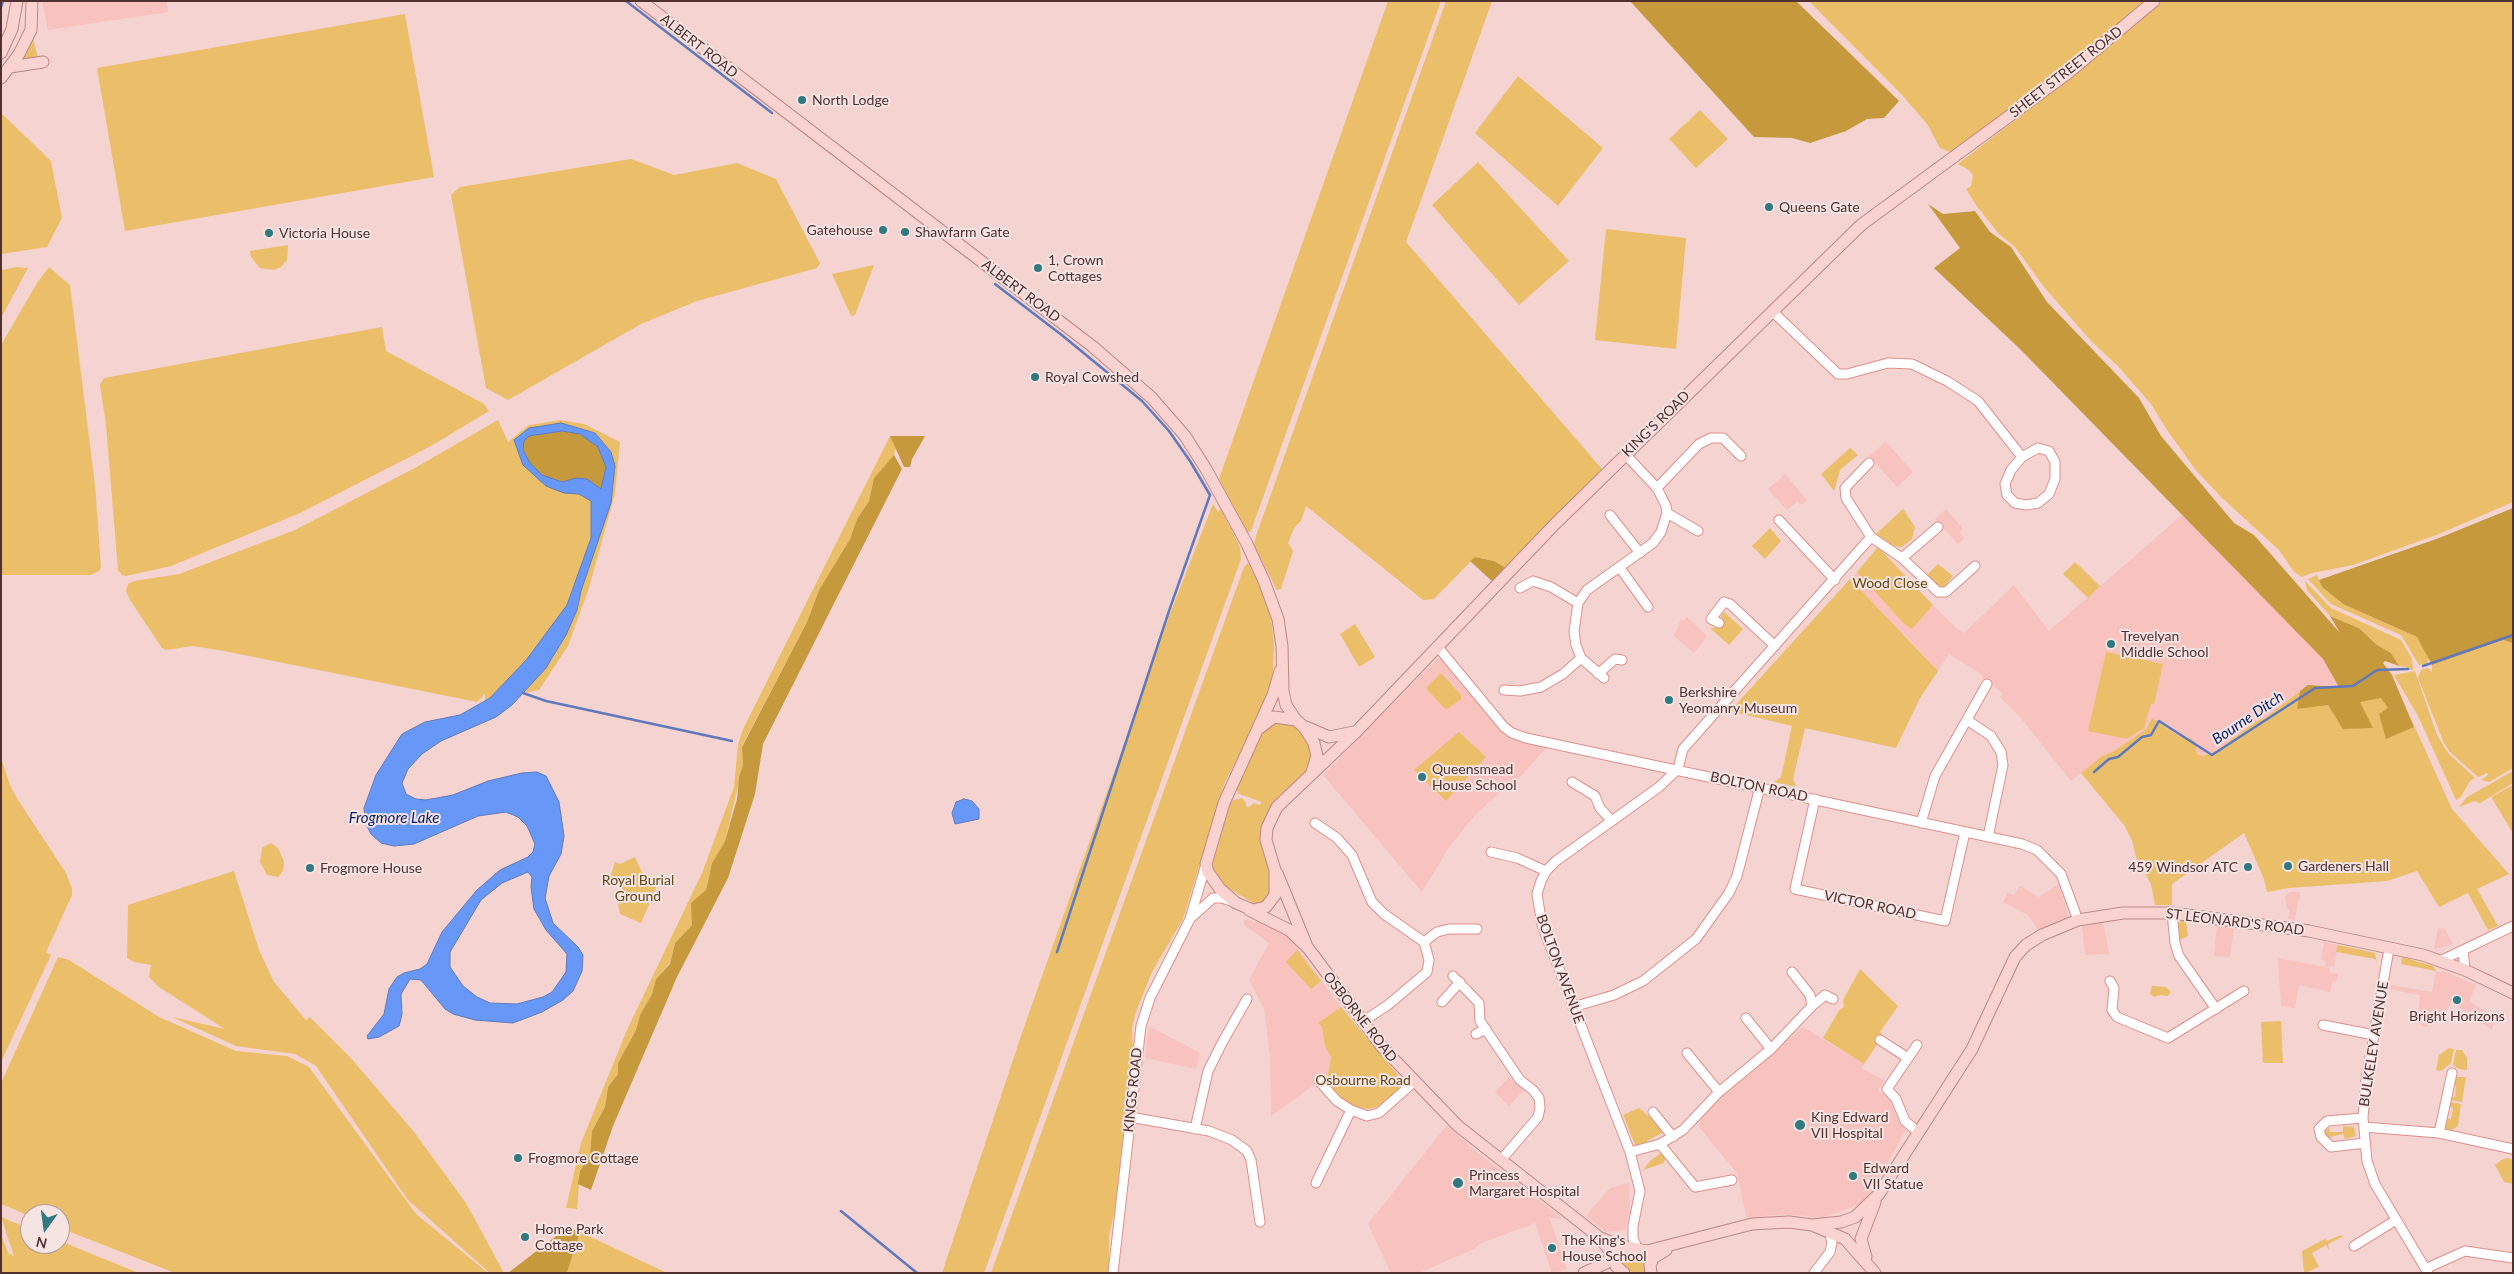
<!DOCTYPE html>
<style>
body{margin:0}
#map{position:relative;width:2514px;height:1274px;overflow:hidden;background:#f4d3d0;font-family:Lato,sans-serif}
canvas{display:block}
.frame{position:absolute;inset:0;border:2px solid #513130;pointer-events:none}
.north{position:absolute;left:20px;top:1204px;width:50px;height:50px;box-sizing:border-box;background:#f6e4e3;border:1px solid #b49c9b;border-radius:50%;rotate:194deg;font-size:14px;font-weight:700;line-height:20px;text-align:center;color:#513130}
.north::after{content:'';display:block;margin:auto;width:18px;height:22px;background:#317980;clip-path:polygon(50% 0,100% 100%,50% 72%,0 100%)}
</style>
<div id="map">
<canvas width="2514" height="1274"></canvas>
<div class="frame"></div>
<div class="north">N</div>
</div>
<script>
const ctx = document.querySelector('canvas').getContext('2d');
ctx.lineJoin = 'round';
function fillPath(path, color) {
  ctx.fillStyle = color;
  ctx.fill(path, 'evenodd');
}
function toPath(rows) {
  const path = new Path2D();
  for (const r of rows) {
    path.moveTo(r[0], r[1]);
    for (let i = 2; i < r.length; i += 2) path.lineTo(r[i], r[i + 1]);
  }
  return path;
}
function strokePath(path, color, width, dash) {
  ctx.strokeStyle = color;
  ctx.lineWidth = width;
  ctx.lineCap = dash ? 'butt' : 'round';
  ctx.setLineDash(dash || []);
  ctx.stroke(path);
}
function label(font, color, halo, rows, align = 'center') {
  ctx.font = font + ' Lato,sans-serif';
  ctx.lineWidth = 4;
  ctx.setLineDash([]);
  ctx.textBaseline = 'middle';
  ctx.strokeStyle = halo;
  ctx.fillStyle = color;
  for (const [text, x, y, turn = 0] of rows) {
    ctx.save();
    ctx.translate(x, y);
    ctx.rotate((+turn || 0) * Math.PI / 180);
    ctx.textAlign = isNaN(turn) ? turn : align;
    if (halo) ctx.strokeText(text, 0, 0);
    ctx.fillText(text, 0, 0);
    ctx.restore();
  }
}
const built = toPath([
 [42,1,167,1,168,12,48,30],
 [1886,442,1913,472,1897,487,1869,456],
 [1785,474,1807,500,1802,505,1798,501,1787,510,1768,489],
 [1946,509,1963,529,1959,532,1964,538,1958,544,1935,519],
 [2183,514,2323,659,2340,687,2313,685,2302,689,2265,718,2257,721,2216,751,2203,756,2197,754,2196,744,2180,737,2160,722,2150,720,2146,729,2114,751,2102,756,2071,781,2020,717,2000,697,2003,694,1982,677,1983,675,1949,654,1938,671,1904,634,1898,632,1850,579,1857,572,1903,623,1912,628,1933,605,1956,628,1964,633,2014,585,2049,631],
 [1687,617,1707,636,1694,653,1674,636,1681,619,1683,621],
 [1438,658,1444,660,1505,736,1548,746,1516,781,1511,782,1476,814,1449,847,1422,892,1323,775],
 [2059,884,2069,918,2038,930,2028,915,2003,902,2008,893,2014,895,2020,886,2039,897],
 [2290,892,2300,892,2295,920,2288,919,2290,910,2287,909,2285,896],
 [1244,919,1278,927,1288,935,1341,1007,1318,1023,1322,1027,1325,1045,1331,1057,1328,1075,1271,1116,1270,1058,1266,1023,1264,1009,1249,980,1269,943,1244,925],
 [2103,922,2109,954,2085,955,2082,926],
 [2217,924,2234,927,2230,957,2214,956],
 [2438,928,2445,929,2453,944,2434,949],
 [2324,942,2338,945,2334,967,2325,966,2326,961,2321,960],
 [2278,958,2330,968,2329,973,2338,974,2337,980,2332,982,2330,992,2299,985,2295,1008,2281,1006],
 [2436,971,2449,973,2476,985,2469,1001,2495,1018,2492,1030,2451,1002,2443,1016,2426,1027,2417,1023,2420,995,2388,989,2391,985,2432,992],
 [1149,1026,1200,1053,1196,1069,1145,1058],
 [1803,1027,1864,1064,1861,1068,1884,1080,1878,1091,1889,1098,1899,1122,1906,1130,1865,1203,1821,1218,1798,1215,1770,1215,1747,1219,1737,1173,1699,1127,1701,1115,1718,1097],
 [1509,1077,1524,1090,1509,1106,1495,1092],
 [1447,1125,1473,1149,1563,1219,1549,1217,1567,1269,1552,1273,1535,1223,1479,1244,1476,1248,1419,1273,1391,1273,1368,1224],
 [1629,1183,1630,1208,1625,1230,1606,1232,1586,1216,1610,1188]
]);
const green = toPath([
 [1388,1,1441,1,1251,531,1247,533,1219,479],
 [1446,1,1492,1,1406,242,1602,469,1506,568,1494,561,1475,557,1434,599,1423,600,1306,506,1301,521,1294,528,1288,543,1293,551,1281,589,1277,590,1254,545,1256,536],
 [1809,1,2144,1,2059,74,1952,153,1940,148,1927,124,1902,95],
 [2161,1,2513,1,2513,502,2439,534,2353,565,2312,573,2302,577,2294,572,2279,550,2221,497,2195,469,2167,430,2151,404,2117,365,2091,341,2044,287,2015,247,1999,234,1976,205,1966,189,1971,186,1973,175,1969,170,1958,164,2035,105],
 [405,14,434,177,125,231,97,68],
 [33,39,38,58,18,62],
 [1518,76,1603,148,1558,206,1475,133],
 [1700,110,1728,139,1696,168,1669,139],
 [1,113,51,161,62,218,47,247,1,254],
 [631,159,674,175,737,163,776,179,820,263,817,268,697,301,641,324,508,400,486,388,451,195,460,187],
 [1478,162,1569,261,1519,305,1432,205],
 [1606,229,1686,238,1676,349,1595,340],
 [288,245,287,260,281,267,274,270,260,268,251,257,250,251],
 [874,265,855,315,851,316,832,274],
 [17,267,28,268,1,318,1,270],
 [49,267,70,285,95,485,101,567,99,571,91,575,1,575,1,345,37,283],
 [382,327,386,351,484,404,489,411,431,446,300,513,171,566,126,576,122,575,118,570,106,425,100,385,104,378],
 [498,420,508,442,529,425,560,420,584,424,620,442,615,494,589,588,568,646,539,690,523,693,554,657,577,610,581,591,611,503,615,466,611,452,595,433,561,423,529,428,564,493,579,494,592,501,591,538,567,605,527,659,490,698,485,701,485,694,477,702,224,651,193,646,166,650,162,648,130,600,126,591,128,584,134,581,179,574,295,530,413,469],
 [890,436,896,447,894,455,874,478,869,501,857,519,850,539,819,590,807,622,742,746,743,765,725,841,712,863,706,890,692,906,692,925,675,943,670,963,656,979,652,994,640,1015,636,1030,618,1063,618,1074,608,1087,605,1107,592,1131,590,1154,580,1171,577,1209,566,1208,581,1143,627,1030,702,873,734,787,738,745,743,729],
 [1850,448,1858,455,1840,470,1834,491,1821,474],
 [1213,504,1218,512,1221,509,1240,547,1241,559,984,1273,942,1273,1023,1030,1171,611],
 [1903,509,1915,527,1912,539,1902,547,1894,546,1876,534],
 [1770,528,1781,541,1765,559,1752,546],
 [1878,547,1933,605,1912,629,1903,623,1857,572],
 [2075,562,2100,586,2088,598,2063,574],
 [1248,563,1264,594,1271,616,1274,644,1273,673,1265,704,1225,782,1183,919,1152,972,1136,1012,1132,1028,1133,1049,1115,1210,1109,1236,1109,1273,991,1273,1244,567],
 [1938,564,1953,576,1948,582,1952,587,1947,592,1923,579],
 [2317,575,2322,587,2343,604,2417,637,2431,659,2427,660,2428,664,2419,665,2401,635,2331,604,2308,579],
 [1850,579,1938,671,1920,698,1896,748,1805,728,1793,779,1796,787,1774,782,1781,777,1792,726,1730,711],
 [2305,581,2331,608,2401,640,2412,659,2413,670,2408,670,2407,667,2399,666,2391,653,2377,645,2359,628,2330,616,2307,590],
 [1724,612,1743,629,1729,645,1710,628,1719,628,1723,623,1721,616],
 [1355,624,1375,657,1359,667,1340,634],
 [2503,640,2513,643,2513,768,2489,782,2481,780,2488,775,2487,773,2478,777,2450,752,2444,743,2418,678,2421,670,2428,668,2432,672,2432,665],
 [2106,652,2163,664,2154,704,2151,704,2144,728,2127,739,2088,731],
 [2373,668,2412,721,2452,809,2509,874,2477,889,2498,926,2488,930,2468,893,2439,907,2417,871,2387,881,2289,888,2267,892,2264,879,2244,833,2172,884,2172,905,2155,905,2151,884,2136,857,2132,840,2124,825,2081,773,2102,756,2114,751,2146,729,2152,718,2180,737,2191,738,2196,744,2197,754,2203,756,2216,751,2257,721,2265,718,2308,685,2339,688,2338,684],
 [2415,671,2437,735,2448,753,2475,778,2470,781,2461,797,2456,800,2418,716,2394,675],
 [1441,673,1461,695,1461,699,1448,709,1444,708,1426,688],
 [1268,722,1291,723,1312,743,1312,767,1280,798,1262,841,1273,884,1265,904,1255,904,1223,885,1212,871,1213,863,1231,801,1242,798,1246,803,1246,806,1249,807,1254,803,1260,805,1262,802,1239,794,1236,789,1263,727],
 [1459,732,1486,757,1446,801,1414,770],
 [1,758,10,785,18,800,66,873,72,889,72,895,46,952,51,955,1,1062],
 [2513,771,2513,783,2480,803,2475,801,2459,807,2467,797],
 [2513,785,2513,833,2491,797],
 [271,843,278,848,284,862,283,871,278,877,267,875,260,862,262,848],
 [635,857,642,872,659,881,641,923,620,914,618,905,624,900,619,883,611,883,610,878,615,862,620,864],
 [234,871,259,950,274,982,306,1020,310,1017,350,1057,414,1132,466,1203,504,1273,490,1273,408,1200,316,1066,295,1054,236,1046,172,1017,225,1029,159,987,149,977,151,965,134,962,127,958,128,905],
 [2186,920,2188,936,2178,941,2177,926,2181,921],
 [2338,945,2375,953,2377,963,2375,959,2336,952],
 [1297,950,1321,981,1311,989,1286,962],
 [58,957,69,960,159,1017,236,1051,287,1056,309,1067,416,1214,488,1273,175,1273,60,1228,60,1214,30,1214,30,1216,1,1204,1,1083],
 [2402,957,2433,966,2436,971,2401,964],
 [1860,969,1898,1006,1880,1032,1882,1034,1878,1043,1864,1064,1823,1038,1840,1009,1844,1007,1843,1000],
 [2152,986,2166,987,2171,992,2168,996,2161,995,2154,997,2150,994],
 [1341,1007,1397,1074,1399,1080,1399,1089,1377,1107,1369,1109,1352,1107,1342,1101,1325,1077,1328,1075,1331,1057,1325,1046,1322,1027,1318,1023],
 [2281,1021,2283,1063,2263,1063,2261,1022],
 [2449,1048,2454,1049,2451,1063,2441,1071,2436,1070,2439,1055],
 [2456,1050,2462,1050,2467,1058,2467,1070,2459,1069,2453,1065],
 [2457,1077,2466,1077,2462,1102,2451,1100,2452,1097,2455,1097,2456,1086,2453,1085,2453,1079],
 [2451,1102,2461,1104,2458,1126,2452,1130,2445,1129,2444,1125,2446,1118,2451,1119,2453,1108,2450,1107],
 [1639,1108,1656,1122,1662,1133,1647,1141,1647,1143,1636,1147,1623,1115],
 [2343,1126,2354,1127,2356,1136,2345,1139,2343,1134,2330,1137,2331,1142,2324,1133,2329,1127,2330,1132,2343,1132],
 [1661,1153,1665,1158,1664,1163,1643,1170,1650,1161],
 [2508,1158,2513,1160,2513,1184,2504,1182,2495,1165,2503,1159],
 [1,1217,30,1229,30,1244,60,1244,60,1241,139,1273,1,1273,1,1234,8,1253,14,1256],
 [580,1232,667,1273,567,1273],
 [2341,1235,2345,1240,2342,1237,2328,1244,2329,1250,2326,1245,2312,1253,2319,1267,2304,1273,2302,1251,2325,1239,2327,1241],
 [1623,1251,1649,1257,1647,1273,1635,1273,1621,1268,1618,1256]
]);
const forest = toPath([
 [1630,1,1796,1,1899,101,1884,118,1867,119,1846,131,1810,143,1792,138,1754,137],
 [1928,204,1943,214,1975,211,1990,232,2011,247,2047,302,2139,398,2161,436,2234,523,2254,535,2340,633,2330,616,2359,628,2377,645,2391,653,2399,666,2385,661,2383,663,2392,675,2414,727,2386,739,2379,714,2388,708,2381,698,2360,702,2373,728,2343,729,2328,705,2297,709,2300,691,2308,685,2339,687,2323,659,2020,349,1934,268,1960,248],
 [562,431,580,434,598,447,606,467,601,489,587,479,576,478,562,482,542,475,530,463,523,450,524,441,529,436],
 [890,436,925,436,912,459,910,467,904,467],
 [894,455,902,469,763,744,755,794,728,878,677,977,613,1126,591,1190,578,1184,580,1171,590,1154,592,1131,605,1107,608,1087,618,1074,618,1063,636,1030,640,1015,652,994,656,979,670,964,675,943,692,925,691,903,706,890,712,863,725,841,737,799,739,777,743,765,742,747,807,622,819,590,850,539,857,519,869,501,874,478],
 [2513,508,2513,643,2503,640,2432,665,2417,637,2343,604,2322,587,2319,580,2439,538],
 [1475,557,1494,561,1506,568,1493,582,1470,561],
 [568,1227,580,1232,567,1273,508,1273]
]);
const water = toPath([
 [561,423,595,433,611,452,615,466,611,503,581,591,577,610,566,635,546,668,512,705,496,717,441,741,422,754,408,769,402,783,406,794,416,799,426,800,453,795,488,781,522,773,537,772,546,776,559,802,564,836,561,854,549,876,545,898,553,923,578,947,583,955,582,971,573,991,563,1000,542,1012,513,1023,475,1020,453,1014,445,1009,421,980,410,979,401,994,402,1014,399,1026,379,1037,368,1039,367,1036,384,1014,389,989,397,977,404,973,420,969,427,964,442,932,477,890,500,870,528,857,533,852,535,844,527,826,518,817,506,812,478,816,414,844,394,846,381,843,371,834,365,822,364,808,376,775,402,734,425,722,460,715,490,698,527,659,567,605,591,538,591,501,579,494,564,493,546,486,523,465,514,440,529,428,561,423],
 [562,431,580,434,598,447,606,467,601,489,587,479,576,478,562,482,542,475,530,463,523,450,524,441,529,436,562,431],
 [528,872,532,877,531,887,534,909,546,930,567,954,566,972,552,992,543,997,517,1004,490,1003,477,997,463,986,450,967,450,952,481,900,502,883,528,872],
 [964,799,972,801,979,809,979,819,955,824,952,813,956,802,964,799]
]);
const stream = toPath([
 [626,1,772,113],
 [1,7,3,1],
 [995,284,1063,336,1142,401,1169,431,1190,461,1210,495,1169,611,1057,952],
 [2423,666,2513,635],
 [523,693,546,701,732,741],
 [2094,772,2109,759,2118,757,2142,737,2151,735,2159,721,2212,755,2315,688,2353,686,2377,670,2408,669],
 [841,1211,917,1273]
]);
const minor = toPath([
 [1772,311,1838,374,1847,374,1888,363,1912,364,1947,381,1978,401,2022,457],
 [2038,448,2049,451,2055,462,2055,479,2049,494,2038,503,2026,505,2015,503,2007,495,2005,484,2011,470,2022,457,2038,448],
 [1869,463,1845,488,1846,498,1871,537,1902,558,1938,592,1946,592,1975,566],
 [1657,488,1699,444,1711,438,1723,438,1741,456],
 [1667,513,1698,531],
 [1610,515,1640,553],
 [1779,520,1835,580],
 [1902,558,1938,527],
 [1620,568,1648,607],
 [1520,588,1533,581,1551,587,1578,603],
 [1719,623,1711,619,1724,602,1730,604,1775,646],
 [1437,646,1504,727,1512,733,1526,738,2022,844,2037,850,2061,874,2078,920],
 [1598,674,1615,659,1622,660],
 [1604,678,1581,658,1576,645,1574,631,1578,603,1587,590,1653,543,1661,532,1667,513,1666,506,1657,488,1625,454],
 [1504,690,1520,691,1541,687,1563,674,1581,658],
 [1967,720,1991,736,2001,752,2003,765,1988,837],
 [1572,782,1595,796,1600,808,1611,820],
 [1815,799,1795,889,1945,921,1965,832],
 [1315,823,1337,838,1352,855,1372,902,1384,914,1424,942,1429,960,1427,972,1388,1005,1362,1022],
 [1921,823,1935,776,1987,684],
 [1491,852,1517,858,1546,871],
 [2172,913,2175,943,2179,956,2216,1009],
 [1192,917,1213,898,1222,898,1231,901],
 [1424,942,1437,932,1449,929,1477,929],
 [2389,949,2366,1080,2363,1118,2367,1161,2375,1184,2428,1273],
 [2440,961,2463,950],
 [2465,970,2463,950,2513,926],
 [1453,976,1479,1003,1480,1021,1520,1080,1533,1090,1539,1098,1540,1108,1538,1117,1501,1160],
 [2110,981,2114,988,2112,1010,2117,1017,2168,1038,2244,991],
 [1442,1002,1460,982],
 [1812,1006,1825,995,1833,999],
 [1573,1007,1614,995,1643,981,1696,939,1729,893,1737,876,1760,787],
 [1746,1018,1771,1049],
 [2323,1025,2374,1035],
 [1476,1034,1486,1029],
 [1880,1040,1908,1058],
 [1917,1045,1887,1089,1896,1099,1905,1121,1918,1132],
 [1687,1053,1719,1092],
 [1319,1081,1337,1101,1351,1110,1367,1116,1379,1113,1415,1081],
 [1653,1112,1673,1137],
 [1130,1117,1209,1131,1232,1140,1247,1151,1251,1160,1260,1222],
 [2363,1118,2327,1121,2319,1129,2321,1137,2331,1147,2365,1143],
 [2364,1127,2439,1133,2513,1149],
 [1195,1129,1208,1071,1222,1043,1247,999],
 [2439,1133,2452,1073],
 [1660,1144,1695,1187,1732,1180],
 [1630,1152,1660,1144,1683,1130,1719,1092,1771,1049,1812,1006,1810,995,1792,972],
 [1316,1183,1351,1110],
 [2354,1246,2396,1220],
 [1637,1248,1633,1238,1633,1226,1640,1191,1630,1152,1542,925,1537,894,1541,881,1546,871,1556,861,1659,787,1678,769,1683,749,1871,537],
 [2427,1268,2465,1251,2513,1258],
 [1113,1273,1141,1026,1150,998,1190,919,1206,864],
 [1814,1273,1830,1252,1832,1242,1829,1231]
]);
const major = toPath([
 [641,1,1092,346,1152,398,1185,436,1206,469,1247,544,1264,581,1278,619,1282,646,1283,691,1286,705,1296,720],
 [1,53,12,29,17,1],
 [10,67,43,62],
 [1,78,19,54,31,30,32,1],
 [1280,671,1273,695,1224,803,1206,864,1208,872,1220,889,1236,903,1253,910,1266,907,1275,895,1275,870,1266,840,1267,828,1277,807,1357,731,1555,524,1861,225,2068,73,2154,1],
 [1306,727,1329,737,1354,732],
 [1257,730,1274,717,1296,720,1304,727,1314,743,1317,756,1312,772],
 [1277,873,1306,944],
 [1249,910,1289,930,1308,948,1383,1048,1458,1126,1599,1237,1611,1252,1616,1266,1624,1273],
 [1812,1225,1841,1222,1855,1217,1879,1194,1972,1049,2015,957,2026,945,2042,935,2078,920,2123,913,2172,913,2309,931,2423,955,2465,970,2513,993],
 [1601,1238,1617,1245,1647,1251,1752,1224,1789,1222,1812,1225,1845,1239,1875,1273],
 [1866,1257,1861,1239,1875,1202],
 [1584,1273,1606,1263,1614,1252],
 [1651,1273,1650,1265,1653,1258,1666,1250]
]);
const markers = [
 [802,100,5,"#317980"],
 [1769,207,5,"#317980"],
 [883,230,5,"#317980"],
 [905,232,5,"#317980"],
 [269,233,5,"#317980"],
 [1038,268,5,"#317980"],
 [1035,377,5,"#317980"],
 [2111,644,5,"#317980"],
 [1669,700,5,"#317980"],
 [1422,777,5,"#317980"],
 [2288,866,5,"#317980"],
 [2248,867,5,"#317980"],
 [310,868,5,"#317980"],
 [2457,1000,5,"#317980"],
 [1800,1125,6,"#317980"],
 [518,1158,5,"#317980"],
 [1853,1176,5,"#317980"],
 [1458,1183,6,"#317980"],
 [525,1237,5,"#317980"],
 [1552,1248,5,"#317980"]
];
const streetNames = [
 ["ALBERT ROAD",699,46,38],
 ["SHEET STREET ROAD",2066,72,-38],
 ["ALBERT ROAD",1021,291,37],
 ["KING'S ROAD",1656,424,-44],
 ["BOLTON ROAD",1759,787,12],
 ["VICTOR ROAD",1870,905,12],
 ["ST LEONARD'S ROAD",2235,922,7],
 ["BOLTON AVENUE",1560,969,70],
 ["OSBORNE ROAD",1360,1017,52],
 ["BULKELEY AVENUE",2374,1044,-81],
 ["KINGS ROAD",1133,1090,-84]
];
const poiNames = [
 ["North Lodge",812,100],
 ["Queens Gate",1779,207],
 ["Gatehouse",873,230,"right"],
 ["Shawfarm Gate",915,232],
 ["Victoria House",279,233],
 ["1, Crown",1048,260],
 ["Cottages",1048,276],
 ["Royal Cowshed",1045,377],
 ["Trevelyan",2121,636],
 ["Middle School",2121,652],
 ["Berkshire",1679,692],
 ["Yeomanry Museum",1679,708],
 ["Queensmead",1432,769],
 ["House School",1432,785],
 ["Gardeners Hall",2298,866],
 ["459 Windsor ATC",2238,867,"right"],
 ["Frogmore House",320,868],
 ["Bright Horizons",2457,1016,"center"],
 ["King Edward",1811,1117],
 ["VII Hospital",1811,1133],
 ["Frogmore Cottage",528,1158],
 ["Edward",1863,1168],
 ["VII Statue",1863,1184],
 ["Princess",1469,1175],
 ["Margaret Hospital",1469,1191],
 ["Home Park",535,1229],
 ["Cottage",535,1245],
 ["The King's",1562,1240],
 ["House School",1562,1256]
];
const parkNames = [
 ["Wood Close",1890,583],
 ["Royal Burial",638,880],
 ["Ground",638,896],
 ["Osbourne Road",1363,1080]
];
const waterNames = [
 ["Bourne Ditch",2248,718,-34],
 ["Frogmore Lake",394,818]
];
fillPath(built, '#f8c2be');
fillPath(green, '#ebbf6a');
fillPath(forest, '#c69a3c');
fillPath(water, '#6798f8');
strokePath(water, '#6079bc', 1);
strokePath(stream, '#6079bc', 2.5);
strokePath(minor, '#de908c', 11);
strokePath(major, '#bd8784', 13);
strokePath(minor, '#fff', 9);
strokePath(major, '#fad3d1', 11);
for (const [x, y, r, color] of markers) {
  const dot = new Path2D();
  dot.arc(x, y, r, 0, 2 * Math.PI);
  ctx.fillStyle = color;
  ctx.fill(dot);
  strokePath(dot, '#f6e4e3', 2);
}
label('14px', '#513130', '#f6e4e3', streetNames);
label('14px', '#513130', '#f6e4e3', poiNames, 'left');
label('14px', '#604816', '#f6e4e3', parkNames);
label('italic 15px', '#001c6f', '#f6e4e3', waterNames);
</script>
